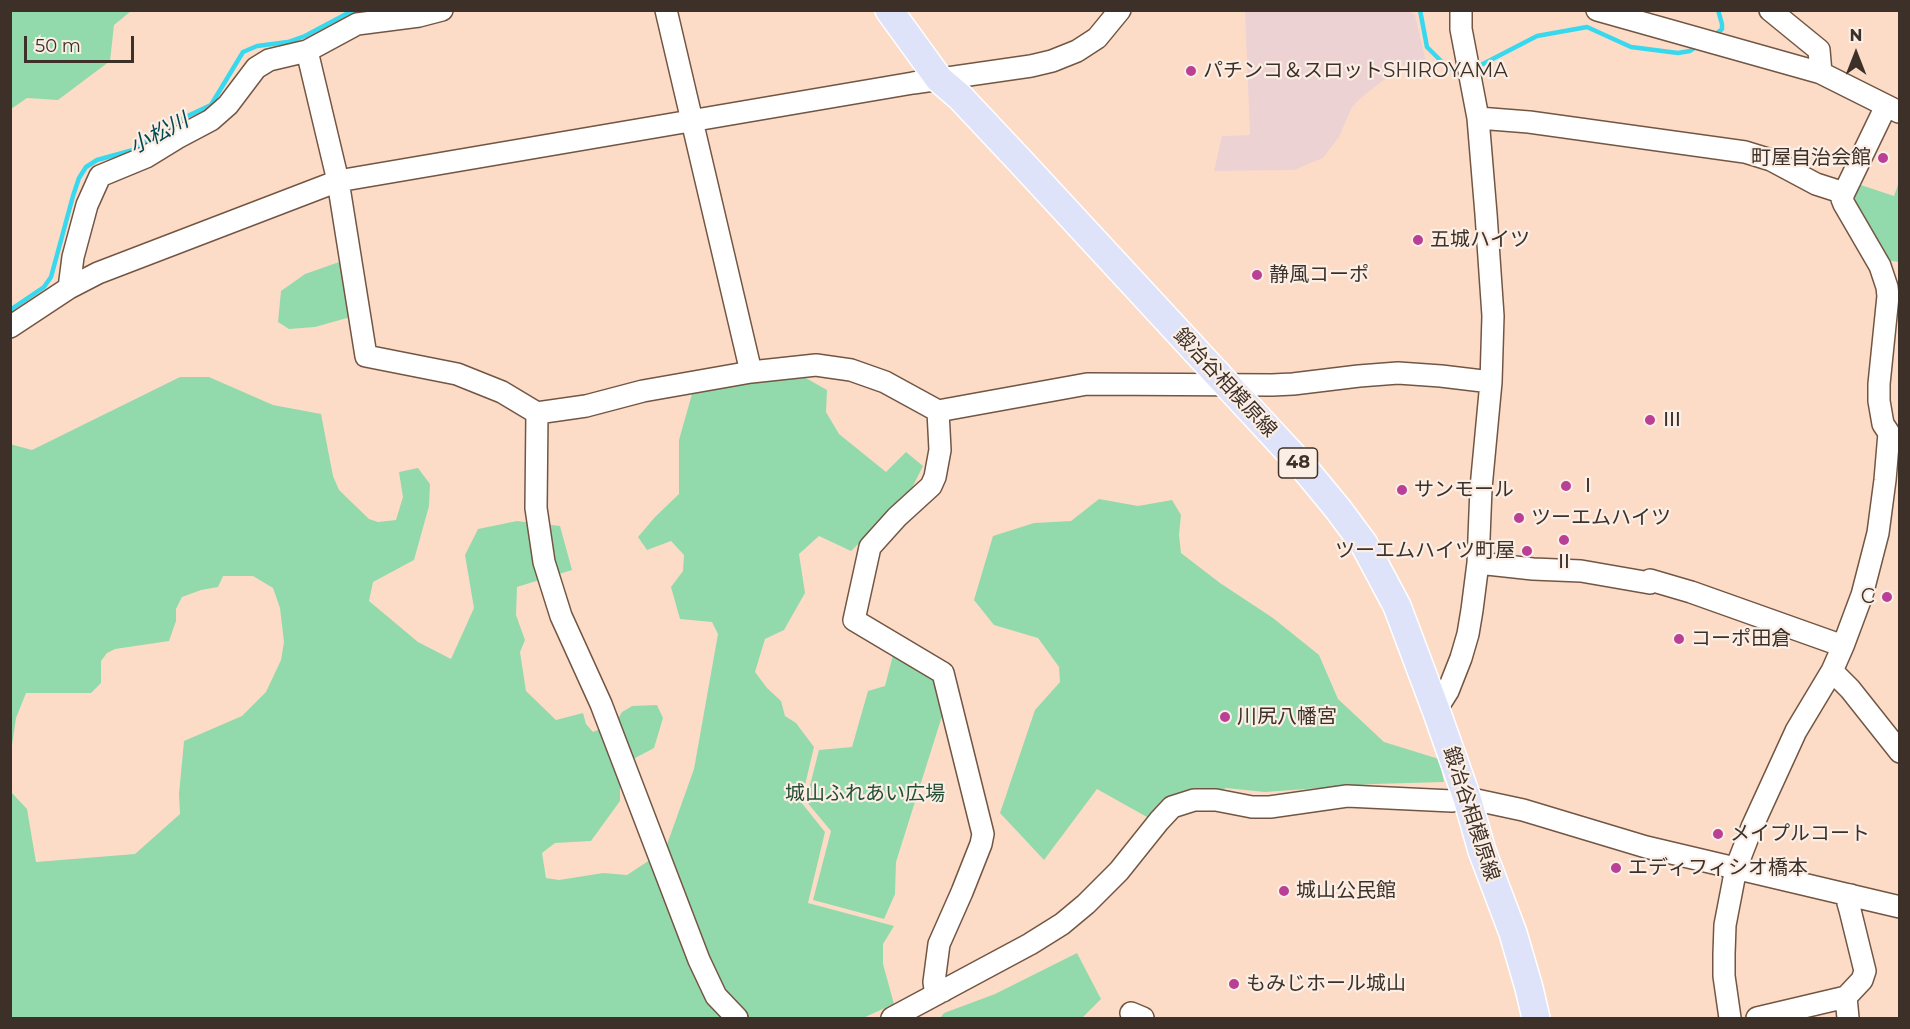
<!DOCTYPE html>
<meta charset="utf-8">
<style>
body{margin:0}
#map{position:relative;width:1910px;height:1029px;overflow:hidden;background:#fddcc7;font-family:Montserrat,sans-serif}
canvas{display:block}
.frame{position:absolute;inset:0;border:12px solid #3d3028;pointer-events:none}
.north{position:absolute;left:1826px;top:24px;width:60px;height:60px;-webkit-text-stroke:4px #fbeee5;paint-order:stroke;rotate:0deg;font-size:16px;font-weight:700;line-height:24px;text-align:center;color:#3d3028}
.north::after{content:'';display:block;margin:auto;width:21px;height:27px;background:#3d3028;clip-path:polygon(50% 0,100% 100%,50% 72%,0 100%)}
.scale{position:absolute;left:24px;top:36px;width:110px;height:27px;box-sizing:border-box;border:3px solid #3d3028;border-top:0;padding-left:8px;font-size:18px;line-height:21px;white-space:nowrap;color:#3d3028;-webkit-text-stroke:4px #fbeee5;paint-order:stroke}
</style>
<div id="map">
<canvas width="1910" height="1029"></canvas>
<div class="frame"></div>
<div class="north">N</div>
<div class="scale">50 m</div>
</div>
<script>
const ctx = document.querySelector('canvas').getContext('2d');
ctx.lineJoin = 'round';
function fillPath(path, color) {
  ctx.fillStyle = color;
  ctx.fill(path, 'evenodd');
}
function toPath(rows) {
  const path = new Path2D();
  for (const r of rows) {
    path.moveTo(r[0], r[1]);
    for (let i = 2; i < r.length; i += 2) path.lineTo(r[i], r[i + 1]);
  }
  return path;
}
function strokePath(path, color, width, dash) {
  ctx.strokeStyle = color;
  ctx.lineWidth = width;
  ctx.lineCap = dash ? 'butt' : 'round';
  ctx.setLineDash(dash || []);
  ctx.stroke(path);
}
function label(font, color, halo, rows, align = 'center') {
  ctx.font = font + ' Montserrat,"Noto Sans JP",sans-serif';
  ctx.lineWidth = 4.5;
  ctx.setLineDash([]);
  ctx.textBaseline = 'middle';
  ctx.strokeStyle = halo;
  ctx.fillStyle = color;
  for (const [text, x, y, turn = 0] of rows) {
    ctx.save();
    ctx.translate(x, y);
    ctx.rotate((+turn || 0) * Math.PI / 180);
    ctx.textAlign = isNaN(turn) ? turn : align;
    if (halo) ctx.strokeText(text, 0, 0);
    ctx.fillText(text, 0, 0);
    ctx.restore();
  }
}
const industrial = toPath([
 [1409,11,1415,15,1426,61,1403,65,1362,97,1352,107,1339,137,1323,158,1294,170,1214,171,1222,136,1250,135,1245,11]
]);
const green = toPath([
 [11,10,131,10,131,11,114,25,110,61,58,100,27,98,11,109],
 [1899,182,1899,262,1885,260,1852,204,1853,195,1858,184,1894,196],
 [342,261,354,316,315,327,289,329,278,322,281,291,305,274],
 [797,373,827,390,826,412,839,434,886,472,906,452,923,466,912,488,890,514,851,551,819,536,799,554,805,593,784,630,765,639,755,672,767,688,781,701,785,716,796,723,814,747,801,802,825,832,808,903,894,926,883,944,883,964,894,1004,863,1018,11,1018,10,444,32,450,180,377,209,377,273,405,321,414,333,476,339,490,369,519,378,522,396,520,403,497,399,472,418,468,430,484,429,506,414,560,373,582,369,601,418,642,451,659,474,608,465,555,478,529,517,521,560,526,572,570,517,587,516,615,525,640,520,652,526,691,556,720,583,713,586,724,593,732,616,722,622,712,632,706,657,705,663,718,654,748,620,766,620,801,591,841,555,843,542,853,546,878,559,880,603,873,627,875,665,850,694,769,718,634,712,622,680,619,671,587,683,571,684,555,671,541,647,550,638,537,655,517,679,494,679,440,692,394],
 [223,576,253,576,273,588,280,608,284,642,281,660,266,692,242,716,184,741,179,794,180,814,135,854,36,862,27,809,11,792,12,745,16,718,26,693,91,693,101,683,101,661,107,653,115,649,169,641,176,621,176,609,182,597,201,590,218,587],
 [1099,499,1138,506,1172,500,1181,515,1179,535,1181,553,1220,583,1273,618,1319,655,1338,699,1384,742,1439,759,1444,782,1374,784,1265,792,1226,788,1154,821,1097,789,1044,860,1000,813,1035,710,1060,682,1059,667,1038,638,994,625,974,600,993,536,1034,523,1071,521],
 [893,655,937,676,943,713,896,862,895,894,884,919,813,900,831,831,806,801,819,750,852,747,868,691,885,686],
 [1077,953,1101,999,1082,1018,940,1018,944,1013,995,994]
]);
const stream = toPath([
 [1420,10,1427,47,1449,69,1462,68],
 [1714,36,1722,29,1722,24,1718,10],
 [1474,66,1479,66,1537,36,1587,27,1631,47,1678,53,1690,51,1699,45],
 [10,310,44,287,51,277,73,196,79,178,86,167,97,160,133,150,179,120,211,105,243,52,257,46,288,42,305,36,350,12,363,10]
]);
const minor = toPath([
 [666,10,751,372],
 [1597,10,1821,73,1899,112],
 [1770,10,1819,50,1821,73],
 [307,51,338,181,366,356,457,374,502,392,537,413,586,406,643,391,751,372,816,365,851,370,885,382,938,411,1087,384,1272,385,1293,384,1359,376,1398,373,1441,376,1491,382],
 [1478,118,1529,122,1745,152,1771,160,1816,184,1844,193],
 [69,288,73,257,87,205,100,176,146,157,177,138,211,120,228,105,256,68,269,60,307,51,357,24,419,16,442,10],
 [10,327,69,288,98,273,338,181,913,83,1031,66,1052,61,1077,51,1097,38,1120,10],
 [938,411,940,450,935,477,931,486,897,517,870,547,854,620,943,673,983,834,981,844,962,892,939,944,934,982,935,989,943,991],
 [537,413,536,508,544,562,561,616,601,704,699,960,716,996,737,1018],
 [1478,563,1533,569,1581,571,1650,583],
 [1650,580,1691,592,1843,646],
 [1832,671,1850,689,1900,752],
 [1436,710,1448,691,1461,658,1468,634,1472,610,1478,563,1481,488,1491,382,1493,316,1486,214,1478,118,1461,29,1461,10],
 [1846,997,1848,1018],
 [1131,1013,1143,1018],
 [892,1018,1030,944,1062,924,1086,904,1119,871,1159,821,1172,807,1194,800,1216,800,1252,807,1270,807,1347,796,1452,801,1467,798,1523,810,1646,847,1900,907],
 [1730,1018,1724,976,1724,954,1725,925,1736,868,1752,827,1796,731,1832,671,1843,646,1862,595,1878,533,1885,480,1889,433,1883,424,1879,401,1879,384,1888,296,1887,287,1880,266,1844,204,1842,199,1844,193,1886,106],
 [1757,1018,1846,997,1862,980,1865,971,1850,910,1848,903,1851,895]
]);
const major = toPath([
 [889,10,939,79,960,97,1022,163,1305,469,1338,509,1364,544,1397,606,1436,710,1467,798,1482,851,1513,933,1529,988,1536,1018]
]);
const markers = [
 [1191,71,6,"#b94094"],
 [1883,158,6,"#b94094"],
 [1418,240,6,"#b94094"],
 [1257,275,6,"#b94094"],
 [1650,420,6,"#b94094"],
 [1566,486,6,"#b94094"],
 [1402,490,6,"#b94094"],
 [1519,518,6,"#b94094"],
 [1564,540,6,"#b94094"],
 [1527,551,6,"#b94094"],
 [1887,597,6,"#b94094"],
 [1679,639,6,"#b94094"],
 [1225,717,6,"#b94094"],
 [1718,834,6,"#b94094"],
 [1616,868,6,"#b94094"],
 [1284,891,6,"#b94094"],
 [1234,984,6,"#b94094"]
];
const shields = [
 [1298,463,39]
];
const shieldNames = [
 ["48",1298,463]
];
const poiNames = [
 ["パチンコ＆スロットSHIROYAMA",1203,71],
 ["町屋自治会館",1871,158,"right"],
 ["五城ハイツ",1430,240],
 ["静風コーポ",1269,275],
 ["Ⅲ",1662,420],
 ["Ⅰ",1578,486],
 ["サンモール",1414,490],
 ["ツーエムハイツ",1531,518],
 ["ツーエムハイツ町屋",1515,551,"right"],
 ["Ⅱ",1564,562,"center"],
 ["C",1875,597,"right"],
 ["コーポ田倉",1691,639],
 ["川尻八幡宮",1237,717],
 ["メイプルコート",1730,834],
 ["エディフィシオ橋本",1628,868],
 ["城山公民館",1296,891],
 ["もみじホール城山",1246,984]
];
const streetNames = [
 ["鍛冶谷相模原線",1225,383,47],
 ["鍛冶谷相模原線",1471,814,72]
];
const parkNames = [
 ["城山ふれあい広場",865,794]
];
const waterNames = [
 ["小松川",159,134,-28]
];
fillPath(industrial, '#edd2d3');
fillPath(green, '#92daac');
strokePath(stream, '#38d8ef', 4.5);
strokePath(minor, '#725643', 24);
strokePath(major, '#fff', 30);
strokePath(minor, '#fff', 21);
strokePath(major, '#dee3fa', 27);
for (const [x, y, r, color] of markers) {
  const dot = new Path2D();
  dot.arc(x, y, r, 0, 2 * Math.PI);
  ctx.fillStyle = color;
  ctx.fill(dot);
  strokePath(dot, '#fbeee5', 2);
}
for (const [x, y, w] of shields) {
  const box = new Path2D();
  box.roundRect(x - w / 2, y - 15, w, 30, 4.5);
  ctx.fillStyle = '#fbeee5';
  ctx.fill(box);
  strokePath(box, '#3d3028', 1.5);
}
label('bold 18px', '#3d3028', null, shieldNames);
label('20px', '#3d3028', '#fbeee5', poiNames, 'left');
label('20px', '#3d3028', '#fbeee5', streetNames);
label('20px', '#244e35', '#fbeee5', parkNames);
label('italic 21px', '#004851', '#fbeee5', waterNames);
</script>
